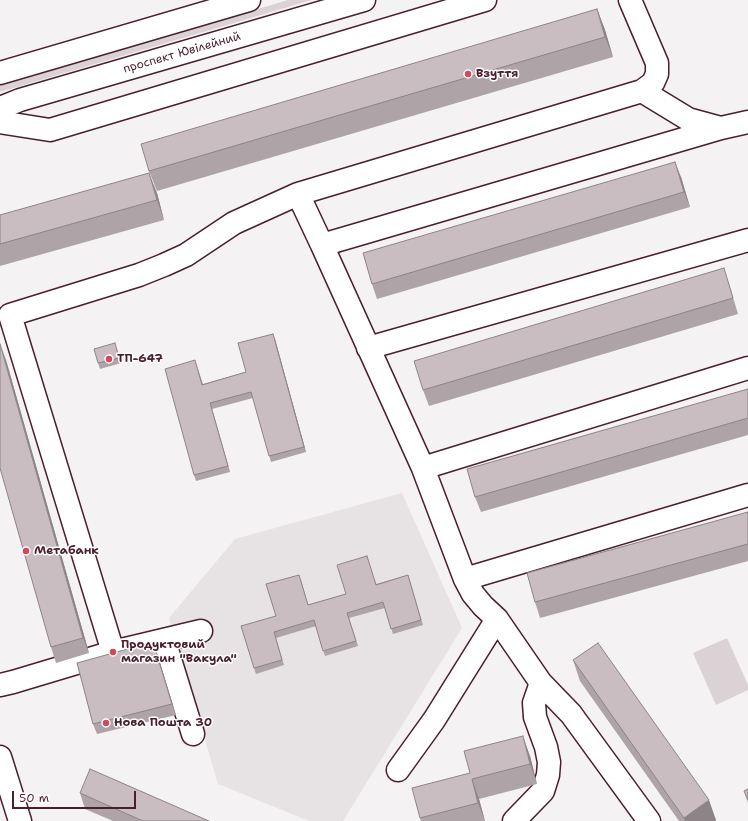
<!DOCTYPE html>
<meta charset="utf-8">
<style>
body{margin:0}
#map{position:relative;width:748px;height:821px;overflow:hidden;background:#f4f2f2;font-family:"Shantell Sans",sans-serif}
canvas{display:block}
.scale{position:absolute;left:12px;top:791px;width:124px;height:18px;box-sizing:border-box;border:2px solid #4a1f2b;border-top:0;padding-left:5px;font-size:12px;line-height:14px;white-space:nowrap;color:#4a1f2b;-webkit-text-stroke:3px #fff;paint-order:stroke}
</style>
<div id="map">
<canvas width="748" height="821"></canvas>
<div class="scale">50 m</div>
</div>
<script>
const ctx = document.querySelector('canvas').getContext('2d');
ctx.lineJoin = 'round';
function fillPath(path, color) {
  ctx.fillStyle = color;
  ctx.fill(path, 'evenodd');
}
function toPath(rows) {
  const path = new Path2D();
  for (const r of rows) {
    path.moveTo(r[0], r[1]);
    for (let i = 2; i < r.length; i += 2) path.lineTo(r[i], r[i + 1]);
  }
  return path;
}
function strokePath(path, color, width, dash) {
  ctx.strokeStyle = color;
  ctx.lineWidth = width;
  ctx.lineCap = dash ? 'butt' : 'round';
  ctx.setLineDash(dash || []);
  ctx.stroke(path);
}
function label(font, color, halo, rows, align = 'center') {
  ctx.font = font + ' "Shantell Sans",sans-serif';
  ctx.lineWidth = 3;
  ctx.setLineDash([]);
  ctx.textBaseline = 'middle';
  ctx.strokeStyle = halo;
  ctx.fillStyle = color;
  for (const [text, x, y, turn = 0] of rows) {
    ctx.save();
    ctx.translate(x, y);
    ctx.rotate((+turn || 0) * Math.PI / 180);
    ctx.textAlign = isNaN(turn) ? turn : align;
    if (halo) ctx.strokeText(text, 0, 0);
    ctx.fillText(text, 0, 0);
    ctx.restore();
  }
}
const built = toPath([
 [402,493,462,628,343,821,309,821,218,784,169,618,235,539]
]);
const green = toPath([
 [288,0,312,0,0,92,0,86],
 [727,638,748,685,748,690,716,705,693,653]
]);
const minor = toPath([
 [630,0,657,63,657,74,653,83,642,91,298,194,322,245,721,128,748,122],
 [642,91,688,119,721,128],
 [0,122,50,130,485,0],
 [322,245,423,468,465,579,473,594,483,606,497,619,541,683,571,714,649,821],
 [368,348,748,240],
 [423,468,748,368],
 [465,579,748,495],
 [164,640,193,734],
 [113,652,201,631],
 [0,685,13,682,113,652,10,315,139,275,164,265,186,255,234,223,298,194],
 [398,770,434,720,497,619],
 [514,821,543,791,548,775,549,762,546,747,535,717,534,703,541,683]
]);
const major = toPath([
 [0,73,249,0],
 [0,108,20,100,364,0],
 [0,757,20,821]
]);
const wall = toPath([
 [597,9,605,30,613,57,157,191,149,171],
 [681,177,690,207,377,299,372,284],
 [157,193,164,220,0,266,0,215],
 [729,284,738,314,429,406,423,390],
 [275,339,306,452,271,462,253,398,212,409,230,472,196,481,194,475,197,366,203,384,246,372],
 [117,349,121,363,100,369,98,363],
 [6,360,89,653,56,663,51,647],
 [748,389,748,435,481,512,475,497],
 [748,512,748,561,540,618,535,602],
 [369,562,376,584,408,575,423,625,393,634,385,608,349,618,358,646,325,656,316,626,276,638,284,665,256,674,254,668,276,616,301,580,308,605,346,594],
 [153,642,157,653,176,715,97,734,93,724],
 [573,660,716,820,715,821,679,821,580,681],
 [530,756,537,784,479,799,485,821,421,821,420,818,470,773],
 [748,789,748,803,744,791],
 [80,793,209,821,113,821,85,809]
]);
const shadedWall = toPath([
 [597,9,605,30,613,57,605,37],
 [675,162,681,177,690,207,684,192],
 [149,173,157,193,164,220,157,200],
 [273,334,275,339,306,452,304,447],
 [0,344,6,360,89,653,83,638],
 [210,403,212,409,230,472,228,466],
 [153,642,157,653,176,715,172,704],
 [523,736,530,756,537,784,530,764],
 [472,779,479,799,485,821,478,803],
 [709,800,716,820,715,821,685,821,684,818]
]);
const building = toPath([
 [597,9,605,37,149,171,141,144,597,9],
 [675,162,684,192,372,284,363,253,675,162],
 [149,173,157,200,0,244,0,215,149,173],
 [724,268,733,298,423,390,414,361,724,268],
 [273,334,304,447,269,456,251,392,210,403,228,466,194,475,165,369,195,360,202,385,246,372,238,343,273,334],
 [115,343,119,358,98,363,94,349,115,343],
 [0,344,83,638,51,647,0,468,0,344],
 [748,389,748,418,475,497,467,469,748,389],
 [748,512,748,544,535,602,527,573,748,512],
 [367,556,376,585,408,575,421,620,391,629,383,602,347,613,356,641,323,651,314,620,274,632,282,660,254,668,241,626,276,616,266,584,299,575,308,605,346,594,337,565,367,556],
 [153,642,172,704,93,724,77,663,153,642],
 [598,643,709,800,684,818,573,660,598,643],
 [523,736,530,764,472,779,478,803,420,818,412,788,470,773,464,751,523,736],
 [90,769,209,821,143,821,80,793,90,769],
 [748,789,748,800,744,791,748,789]
]);
const markers = [
 [468,74,4,"#d1495b"],
 [109,359,4,"#d1495b"],
 [26,551,4,"#d1495b"],
 [113,652,4,"#d1495b"],
 [106,723,4,"#d1495b"]
];
const streetNames = [
 ["проспект Ювілейний",182,53,-16]
];
const poiNames = [
 ["Взуття",476,74],
 ["ТП-647",117,359],
 ["Метабанк",34,551],
 ["Продуктовий",121,645],
 ["магазин \"Вакула\"",121,659],
 ["Нова Пошта 30",114,723]
];
fillPath(built, '#e7e2e3');
fillPath(green, '#dbd2d5');
strokePath(minor, '#4a1f2b', 25);
strokePath(major, '#4a1f2b', 25);
strokePath(minor, '#fff', 22);
strokePath(major, '#fff', 22);
fillPath(wall, '#aea3a6');
fillPath(shadedWall, '#8d8487');
fillPath(building, '#cabdc1');
strokePath(building, '#8d8487', 1);
for (const [x, y, r, color] of markers) {
  const dot = new Path2D();
  dot.arc(x, y, r, 0, 2 * Math.PI);
  ctx.fillStyle = color;
  ctx.fill(dot);
  strokePath(dot, '#fff', 1.5);
}
label('12px', '#4a1f2b', '#fff', streetNames);
label('bold 12px', '#4a1f2b', '#fff', poiNames, 'left');
</script>
